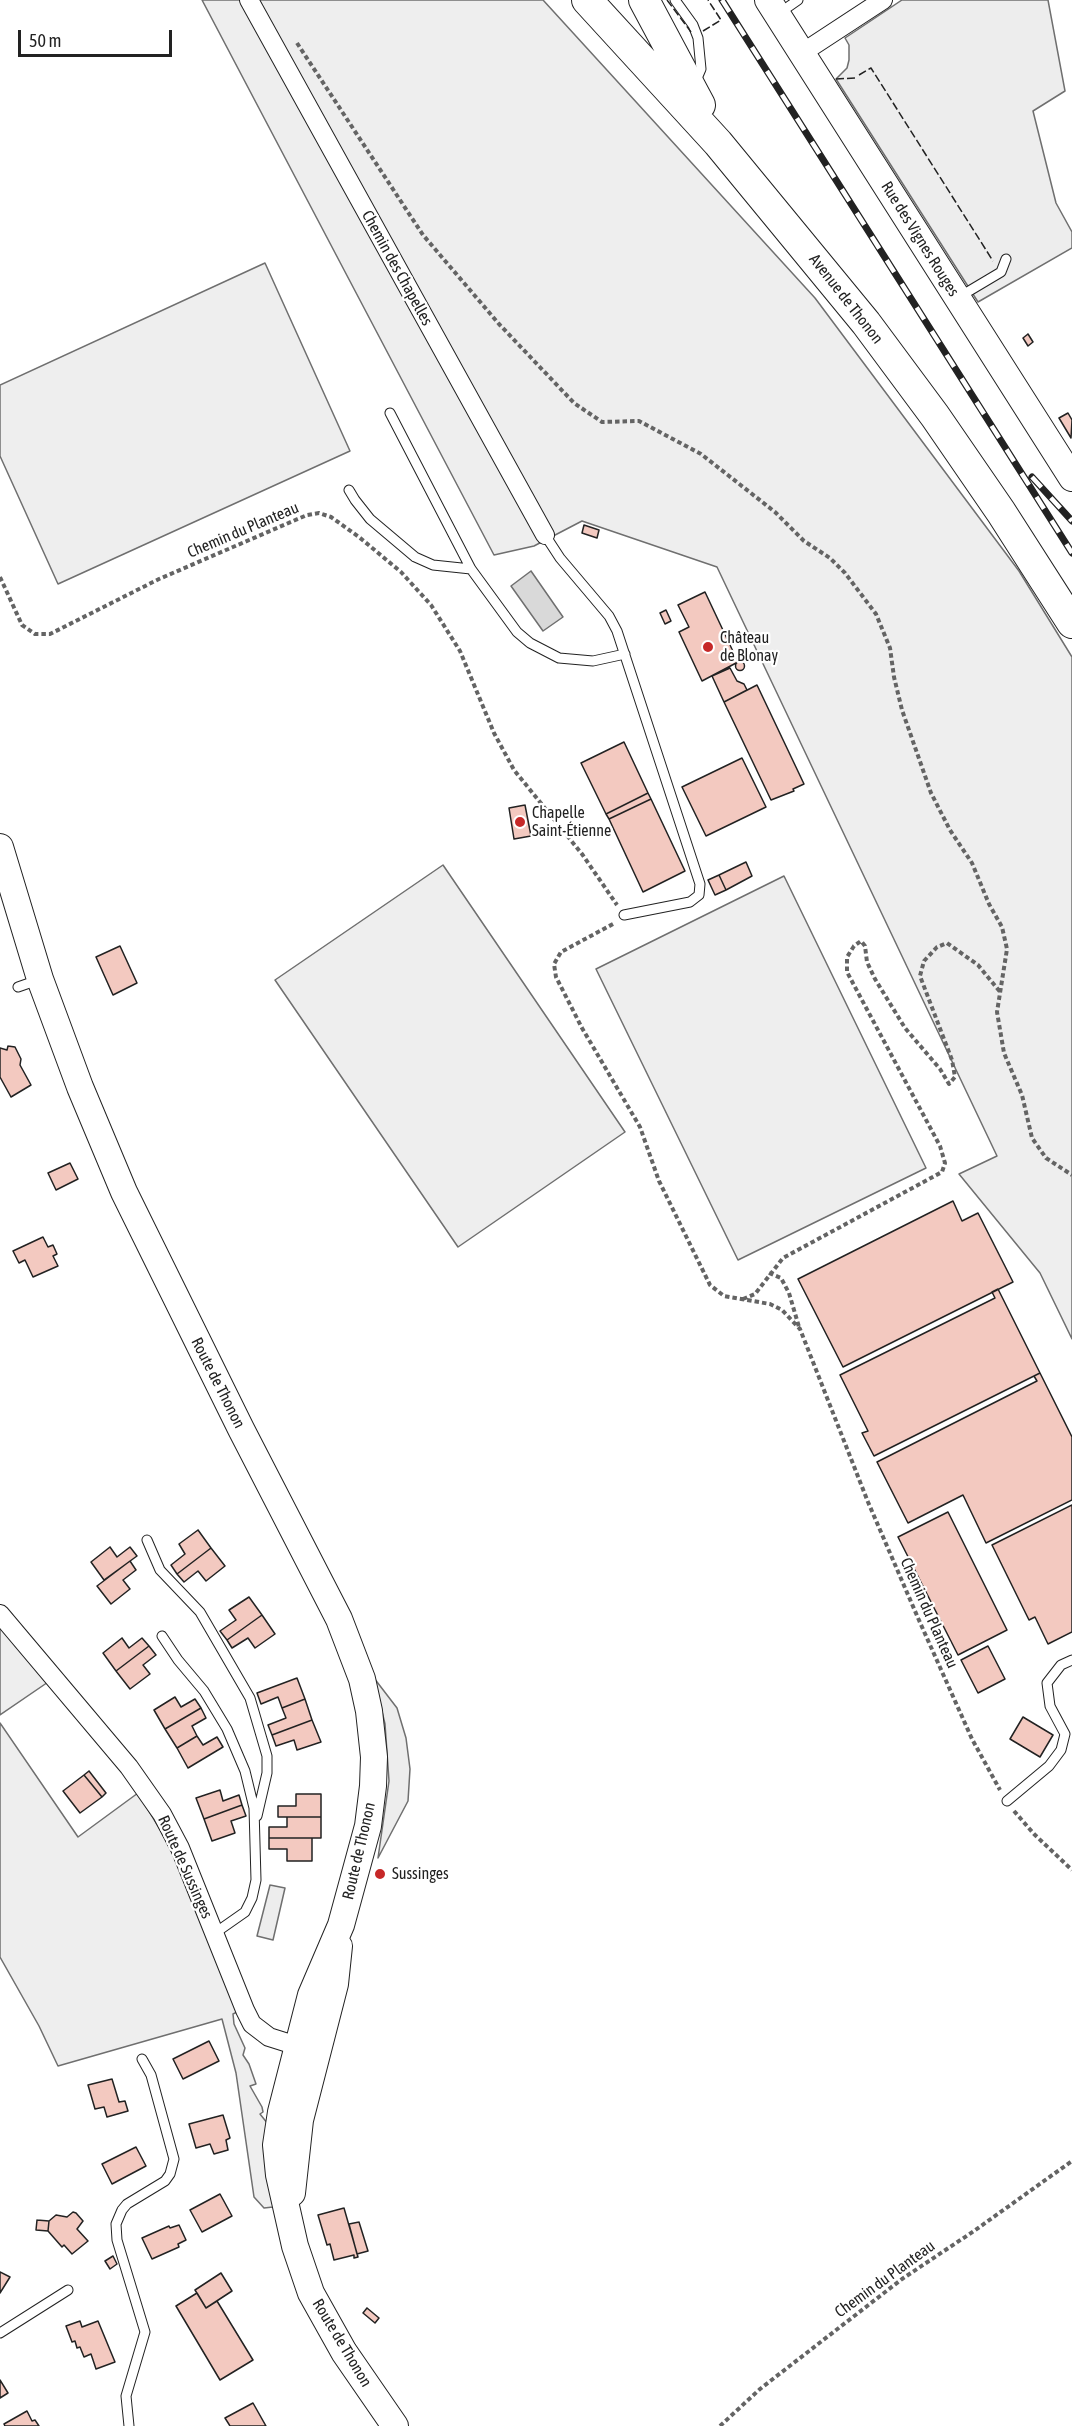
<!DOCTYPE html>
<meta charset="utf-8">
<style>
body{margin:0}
#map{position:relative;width:1072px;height:2426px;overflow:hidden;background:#fff;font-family:"Asap Condensed",sans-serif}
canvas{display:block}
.scale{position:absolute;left:18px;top:30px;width:154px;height:27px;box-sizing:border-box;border:3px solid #222;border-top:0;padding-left:8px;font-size:18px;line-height:21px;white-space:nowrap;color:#222;-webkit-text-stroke:4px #fff;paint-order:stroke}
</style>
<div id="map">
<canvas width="1072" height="2426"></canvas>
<div class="scale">50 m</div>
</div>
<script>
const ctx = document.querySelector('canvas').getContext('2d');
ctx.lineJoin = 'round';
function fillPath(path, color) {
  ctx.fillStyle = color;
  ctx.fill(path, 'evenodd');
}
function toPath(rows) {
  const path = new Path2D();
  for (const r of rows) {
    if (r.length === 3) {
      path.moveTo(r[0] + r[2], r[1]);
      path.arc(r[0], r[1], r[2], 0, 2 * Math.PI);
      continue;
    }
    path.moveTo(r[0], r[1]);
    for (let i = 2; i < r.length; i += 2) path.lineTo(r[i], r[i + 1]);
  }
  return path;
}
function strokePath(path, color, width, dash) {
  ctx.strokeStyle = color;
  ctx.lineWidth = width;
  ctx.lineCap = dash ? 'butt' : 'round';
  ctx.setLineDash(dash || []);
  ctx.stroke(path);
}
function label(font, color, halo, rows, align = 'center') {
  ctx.font = font + ' "Asap Condensed",sans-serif';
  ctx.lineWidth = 4.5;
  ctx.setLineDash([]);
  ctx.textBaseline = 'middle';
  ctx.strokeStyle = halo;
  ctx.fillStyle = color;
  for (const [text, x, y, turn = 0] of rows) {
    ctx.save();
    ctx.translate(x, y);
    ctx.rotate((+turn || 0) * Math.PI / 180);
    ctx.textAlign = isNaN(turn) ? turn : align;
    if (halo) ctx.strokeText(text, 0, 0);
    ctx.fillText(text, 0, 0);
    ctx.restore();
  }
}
const green = toPath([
 [202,0,543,0,815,298,1019,571,1072,657,1072,1339,1040,1273,959,1174,997,1156,717,567,582,521,534,546,494,555,202,0],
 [265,263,350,451,58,584,0,456,0,385,265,263],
 [443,865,625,1132,458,1247,275,980,443,865],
 [784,876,926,1168,738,1260,596,969,784,876],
 [0,1615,54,1678,0,1715,0,1615],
 [0,1723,78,1837,138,1793,161,1831,182,1873,237,2012,233,2014,234,2024,245,2048,243,2055,249,2064,256,2084,250,2086,262,2107,263,2112,260,2114,268,2124,277,2198,273,2207,264,2208,254,2197,236,2073,222,2019,58,2066,39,2026,0,1957,0,1723]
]);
const parking = toPath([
 [902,0,1048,0,1065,91,1033,111,1056,203,1072,232,1072,248,978,302,836,79,847,68,849,60,849,45,845,38,902,0],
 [374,1678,397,1708,406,1738,410,1769,408,1801,378,1858,389,1781,385,1724,374,1678],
 [270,1885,285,1888,273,1940,257,1936,270,1885]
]);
const water = toPath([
 [531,571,563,617,543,631,511,586,531,571]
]);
const building = toPath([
 [1028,334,1033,342,1028,346,1023,338,1028,334],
 [1068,413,1072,420,1071,438,1059,418,1068,413],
 [584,525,599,530,597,538,582,533,584,525],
 [705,592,738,662,702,681,679,632,689,627,678,605,705,592],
 [666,610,671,621,665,624,660,613,666,610],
 [740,666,4.5],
 [730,668,737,681,744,684,747,690,724,702,712,676,730,668],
 [757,685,804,784,793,789,794,791,771,800,724,702,757,685],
 [624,742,648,793,606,814,581,763,624,742],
 [742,758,766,807,706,836,682,787,742,758],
 [648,793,651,799,609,819,606,814,648,793],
 [651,799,685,871,643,892,609,819,651,799],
 [525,805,531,836,514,839,509,808,525,805],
 [746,862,752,876,726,890,719,875,746,862],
 [719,875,726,890,715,895,708,880,719,875],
 [120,946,137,983,113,995,96,957,120,946],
 [8,1046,15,1047,21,1059,20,1065,31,1085,11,1097,0,1077,0,1048,7,1050,8,1046],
 [70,1163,78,1179,56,1190,48,1173,70,1163],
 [953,1201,962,1221,978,1213,1013,1282,843,1367,798,1279,953,1201],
 [43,1237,48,1247,53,1245,57,1254,53,1256,58,1266,33,1277,25,1260,19,1263,13,1251,43,1237],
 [998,1289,1040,1373,874,1456,862,1433,868,1431,840,1375,995,1298,992,1292,998,1289],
 [1040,1373,1072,1437,1072,1500,986,1543,963,1495,908,1523,877,1462,1037,1381,1034,1376,1040,1373],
 [1072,1505,1072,1632,1048,1644,1035,1617,1029,1620,992,1545,1072,1505],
 [948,1512,1007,1630,958,1655,898,1537,948,1512],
 [198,1530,211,1548,177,1574,171,1565,185,1554,179,1544,198,1530],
 [110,1547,117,1557,130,1547,137,1556,104,1580,91,1562,110,1547],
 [211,1548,225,1566,206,1581,198,1571,184,1582,177,1574,211,1548],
 [130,1561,136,1570,123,1580,130,1589,111,1604,97,1586,130,1561],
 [249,1597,262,1615,227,1640,220,1631,236,1620,229,1610,249,1597],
 [262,1615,275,1634,255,1648,248,1638,232,1648,227,1640,262,1615],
 [122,1638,129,1648,142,1638,149,1646,116,1671,103,1653,122,1638],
 [149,1646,156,1655,143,1665,150,1674,130,1689,116,1671,149,1646],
 [988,1646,1005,1679,978,1693,961,1660,988,1646],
 [297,1678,305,1699,282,1708,278,1697,261,1704,257,1693,297,1678],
 [175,1697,181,1707,195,1699,201,1708,165,1729,154,1710,175,1697],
 [305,1699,312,1720,272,1735,268,1725,286,1718,282,1708,305,1699],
 [201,1708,206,1718,192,1726,197,1736,177,1748,165,1729,201,1708],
 [1023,1717,1053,1735,1040,1757,1010,1739,1023,1717],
 [312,1720,321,1742,297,1750,294,1740,276,1746,272,1735,312,1720],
 [197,1736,203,1745,217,1737,223,1747,188,1768,177,1748,197,1736],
 [89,1771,106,1793,102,1797,84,1775,89,1771],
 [84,1775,102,1797,80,1813,63,1791,84,1775],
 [220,1790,223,1801,239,1795,242,1805,204,1819,196,1798,220,1790],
 [296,1794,321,1794,321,1817,278,1817,278,1806,296,1806,296,1794],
 [242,1805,246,1816,231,1821,235,1833,212,1841,204,1819,242,1805],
 [287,1817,321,1817,321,1838,269,1838,269,1827,287,1827,287,1817],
 [269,1838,312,1838,312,1861,287,1861,287,1849,269,1849,269,1838],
 [209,2041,219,2061,183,2079,173,2059,209,2041],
 [112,2079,119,2102,125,2101,128,2111,107,2117,104,2107,95,2109,88,2085,112,2079],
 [223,2115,230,2138,226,2140,228,2150,214,2154,210,2144,196,2148,189,2124,223,2115],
 [136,2147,146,2166,112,2184,102,2164,136,2147],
 [220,2194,232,2216,202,2232,190,2210,220,2194],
 [344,2208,358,2257,354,2258,354,2255,334,2260,330,2244,327,2245,318,2215,344,2208],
 [73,2212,76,2213,83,2221,77,2229,88,2241,72,2254,64,2245,62,2247,48,2231,49,2221,56,2215,67,2217,73,2212],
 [37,2220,49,2221,48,2231,36,2230,37,2220],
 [359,2222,368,2251,357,2254,349,2224,359,2222],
 [179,2225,186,2240,178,2244,179,2247,152,2259,142,2238,169,2226,170,2228,179,2225],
 [113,2256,117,2264,110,2269,105,2261,113,2256],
 [0,2272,10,2277,0,2293,0,2272],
 [221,2273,232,2291,206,2308,195,2290,221,2273],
 [197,2293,206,2308,217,2301,253,2360,220,2380,176,2306,197,2293],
 [367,2308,379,2318,375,2323,363,2313,367,2308],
 [80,2321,82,2327,98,2321,115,2362,96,2369,91,2354,84,2357,80,2347,77,2348,75,2341,72,2342,66,2326,80,2321],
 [0,2380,8,2393,0,2398,0,2380],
 [253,2403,266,2426,230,2426,225,2418,253,2403],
 [27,2411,32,2421,35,2420,39,2426,5,2426,4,2424,27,2411]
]);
const path = toPath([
 [297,43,423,235,499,324,574,403,602,422,639,421,701,454,775,512,804,541,830,558,845,573,876,614,890,648,894,677,902,710,931,793,950,830,972,863,989,904,1002,927,1007,949,997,1012,1004,1053,1022,1095,1032,1138,1046,1158,1072,1175],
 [0,577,22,625,35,634,50,634,159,579,307,515,319,513,331,517,359,537,401,572,431,605,460,651,494,733,514,770,582,854,617,905],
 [613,924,561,952,554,964,556,977,582,1028,640,1127,659,1181,710,1285,724,1296,770,1304,782,1310,800,1329,868,1502,918,1618,972,1739,1000,1790],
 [769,1273,781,1278,789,1293,799,1327],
 [743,1299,755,1294,783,1258,942,1172,945,1163,940,1146,847,972,847,957,854,946,861,941,865,946,867,962,875,979,905,1028,940,1069,949,1084,955,1077,952,1060,920,976,924,961,937,947,947,943,978,965,1001,993],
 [1014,1811,1034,1834,1072,1870],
 [720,2426,760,2389,902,2279,974,2231,1072,2161]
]);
const lane = toPath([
 [675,0,693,25,698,38,701,69,695,83],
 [778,14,798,0],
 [959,297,1001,272,1006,259],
 [390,413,471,569,517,632,530,643,559,658,593,661,625,654],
 [349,490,355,500,370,519,415,557,433,565,471,569],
 [545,535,560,558,609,616,617,631,700,884,699,895,690,902,624,915],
 [18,987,38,980],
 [147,1540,160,1570,200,1612,250,1698,267,1756,267,1773,257,1816],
 [162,1636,178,1660,204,1691,227,1729,245,1771,254,1808,256,1880,252,1898,245,1912,215,1933],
 [1007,1801,1049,1766,1061,1750,1065,1734,1050,1706,1047,1683,1061,1665,1072,1660],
 [0,2333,68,2290],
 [129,2426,126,2396,145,2332,117,2240,116,2224,122,2210,127,2204,165,2181,170,2174,174,2159,151,2075,142,2059]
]);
const street = toPath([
 [249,0,545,535],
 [802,53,883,0],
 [0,1614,129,1767,162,1814,180,1848,245,2010,252,2024,269,2037,307,2049]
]);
const secondary = toPath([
 [768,0,1072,478],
 [0,847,40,979,80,1087,124,1192,241,1429,339,1619,362,1679,369,1711,374,1757,373,1786,368,1826,341,1925,311,1995,281,2112,276,2145,279,2175,295,2246,311,2293,344,2352,395,2426],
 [292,2193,300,2120,335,1984,339,1946]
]);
const primary = toPath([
 [587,0,718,143,866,323,935,416,1001,512,1072,623],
 [644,0,700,105]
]);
const rail = toPath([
 [722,0,1072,553],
 [1032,477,1072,521]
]);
const fence = toPath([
 [667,0,691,32],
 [703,31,721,20,708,0],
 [859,75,871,68,993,261],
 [836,79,856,78]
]);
const markers = [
 [708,647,6,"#c62828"],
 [520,822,6,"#c62828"],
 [380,1874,6,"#c62828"]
];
const streetNames = [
 ["Rue des Vignes Rouges",920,239,58],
 ["Chemin des Chapelles",397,268,61],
 ["Avenue de Thonon",846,299,52],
 ["Chemin du Planteau",243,530,-23],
 ["Route de Thonon",218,1383,63],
 ["Chemin du Planteau",929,1613,66],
 ["Route de Thonon",359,1851,-77],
 ["Route de Sussinges",185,1867,66],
 ["Chemin du Planteau",885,2279,-36],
 ["Route de Thonon",342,2343,59]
];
const poiNames = [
 ["Château",720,638],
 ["de Blonay",720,656],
 ["Chapelle",532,813],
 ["Saint-Étienne",532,831],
 ["Sussinges",392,1874]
];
fillPath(green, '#eee');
strokePath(green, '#6f6f6f', 1.5);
fillPath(parking, '#ededed');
strokePath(parking, '#6f6f6f', 1.5);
fillPath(water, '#d9d9d9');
strokePath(water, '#6f6f6f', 1.5);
fillPath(building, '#f3c9c0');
strokePath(building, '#222', 1.5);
strokePath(lane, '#222', 11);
strokePath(street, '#222', 20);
strokePath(secondary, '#222', 28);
strokePath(primary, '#222', 32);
strokePath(path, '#646464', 4, [4.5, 3]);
strokePath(lane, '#fff', 9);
strokePath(street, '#fff', 18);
strokePath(secondary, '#fff', 26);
strokePath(primary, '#fff', 30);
strokePath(rail, '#222', 7);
strokePath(rail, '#fff', 4.5, [14]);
strokePath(fence, '#222', 1.5, [8, 3]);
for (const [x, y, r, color] of markers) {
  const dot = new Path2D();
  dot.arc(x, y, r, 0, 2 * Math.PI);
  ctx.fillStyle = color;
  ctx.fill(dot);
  strokePath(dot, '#fff', 2);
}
label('16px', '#222', '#fff', streetNames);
label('16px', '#222', '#fff', poiNames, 'left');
</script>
